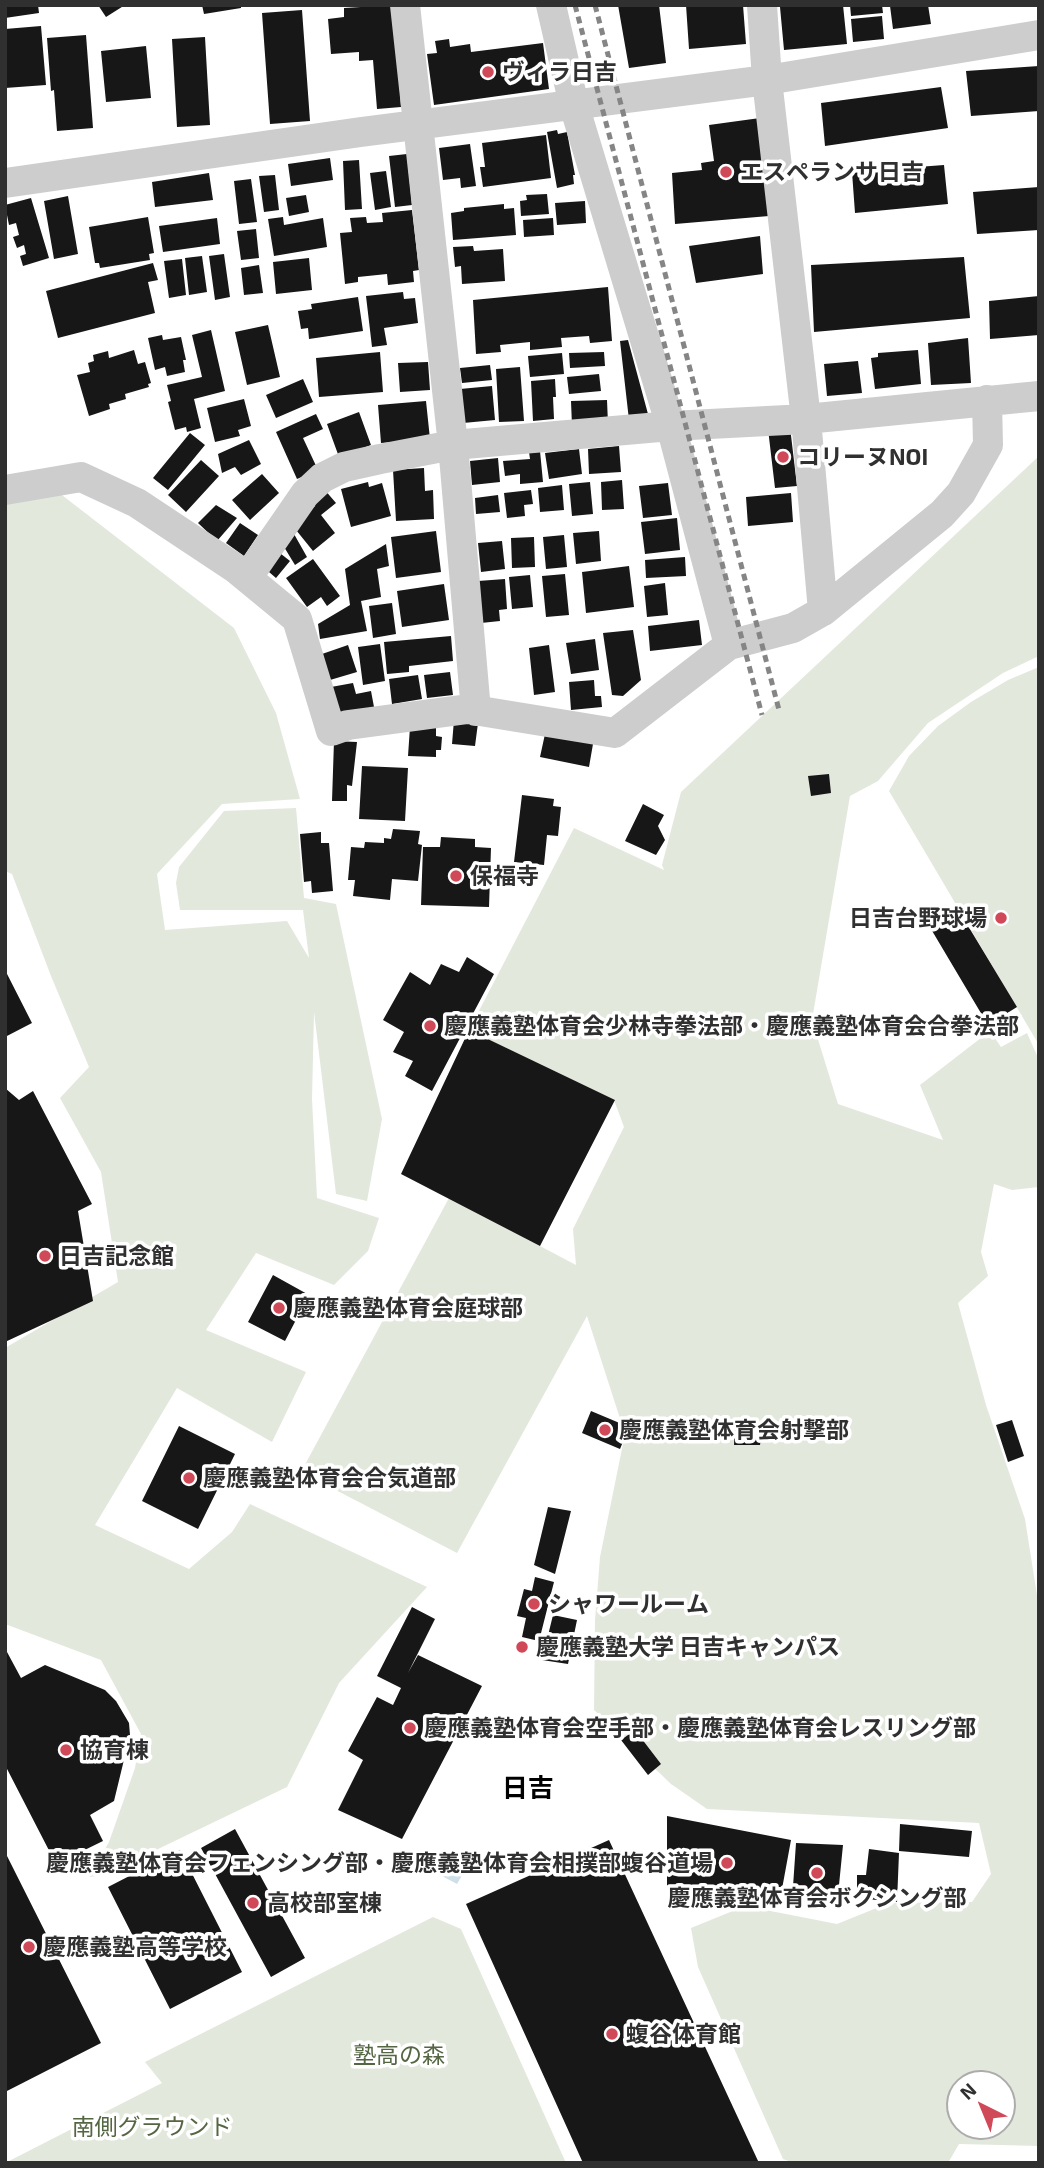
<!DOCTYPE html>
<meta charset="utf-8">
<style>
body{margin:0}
#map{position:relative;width:1044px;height:2168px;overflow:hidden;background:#fff;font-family:"Exo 2",sans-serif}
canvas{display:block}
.frame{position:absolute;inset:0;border:7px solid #303030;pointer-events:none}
.north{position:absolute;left:946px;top:2070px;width:70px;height:70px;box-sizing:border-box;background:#fff;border:2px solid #acacac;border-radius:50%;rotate:317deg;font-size:19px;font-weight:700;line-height:28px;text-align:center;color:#303030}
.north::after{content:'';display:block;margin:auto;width:24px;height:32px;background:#d04958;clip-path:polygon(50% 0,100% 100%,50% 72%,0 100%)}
</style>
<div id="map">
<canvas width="1044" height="2168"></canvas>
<div class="frame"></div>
<div class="north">N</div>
</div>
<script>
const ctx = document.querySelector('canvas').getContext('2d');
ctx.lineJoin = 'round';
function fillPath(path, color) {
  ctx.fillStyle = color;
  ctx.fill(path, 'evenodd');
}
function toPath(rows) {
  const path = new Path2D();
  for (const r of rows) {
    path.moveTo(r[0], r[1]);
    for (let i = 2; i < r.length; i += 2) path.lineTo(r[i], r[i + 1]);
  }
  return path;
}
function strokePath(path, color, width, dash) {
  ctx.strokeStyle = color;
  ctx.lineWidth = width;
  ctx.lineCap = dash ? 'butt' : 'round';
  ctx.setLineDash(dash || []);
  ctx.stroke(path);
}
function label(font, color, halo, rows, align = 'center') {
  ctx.font = font + ' "Exo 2","Noto Sans JP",sans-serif';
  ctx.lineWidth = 7;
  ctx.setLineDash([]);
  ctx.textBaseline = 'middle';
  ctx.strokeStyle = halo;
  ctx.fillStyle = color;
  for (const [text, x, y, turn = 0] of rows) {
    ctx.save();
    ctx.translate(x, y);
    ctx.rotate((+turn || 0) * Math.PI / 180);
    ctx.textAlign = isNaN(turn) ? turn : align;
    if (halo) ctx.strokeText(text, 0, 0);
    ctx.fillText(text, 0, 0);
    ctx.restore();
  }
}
const green = toPath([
 [1039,456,1039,656,1003,673,928,723,878,781,850,796,812,1020,838,1104,943,1140,920,1085,990,1031,1001,1047,1027,1033,1039,1060,1039,1187,1012,1190,994,1184,981,1252,988,1276,958,1303,986,1405,1025,1519,1039,1608,1039,2146,959,2144,948,2163,794,2163,783,2159,698,1967,691,1928,745,1906,837,1924,889,1903,972,1902,991,1874,979,1823,707,1809,671,1784,594,1710,595,1620,600,1557,625,1434,587,1316,457,1553,301,1472,449,1198,576,1265,573,1229,624,1127,614,1100,469,1030,574,828,664,870,662,865,681,792],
 [960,2084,1002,2084,1002,2126,960,2126],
 [58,492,234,628,276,713,300,799,222,804,157,874,165,930,287,921,309,958,303,910,180,910,176,883,179,867,224,811,296,808,304,898,336,904,382,1119,367,1201,336,1194,314,1012,312,1099,317,1198,379,1218,368,1251,334,1285,256,1253,206,1330,306,1372,272,1442,177,1388,95,1525,189,1569,232,1532,250,1504,427,1587,339,1683,287,1787,104,1875,89,1877,109,1842,135,1768,141,1734,101,1660,5,1624,5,1348,118,1282,101,1172,60,1098,89,1067,51,976,12,874,5,871,5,501],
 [1039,667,1039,1045,889,791,909,756,938,726,971,702,1008,680],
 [433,1917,461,1929,566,2163,5,2163,162,2083,145,2062]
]);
const water = toPath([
 [445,1851,468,1865,457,1884,431,1870]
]);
const building = toPath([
 [5,5,38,5,39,13,5,18],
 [98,5,125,5,106,17],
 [202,5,241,5,241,8,204,14],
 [394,5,401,107,377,109,373,60,359,61,359,52,331,54,328,19,344,17,344,8],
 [618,5,659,5,666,63,629,68],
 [686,5,743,5,746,44,689,49],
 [795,5,843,5,847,44,784,50,780,7],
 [850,5,882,5,883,13,851,16],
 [928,5,931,24,893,29,890,6],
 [302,10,310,121,270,124,262,13],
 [882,16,884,39,853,42,851,19],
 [41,26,46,85,5,88,5,29],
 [86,35,93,128,57,131,54,90,51,91,47,38],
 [205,37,210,125,177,127,172,39],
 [449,39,450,47,470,44,471,52,543,43,549,89,434,105,427,54,437,53,435,41],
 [146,46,151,98,106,102,101,51],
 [1039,66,1039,111,971,116,966,71],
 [941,87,948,128,825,146,821,103],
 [760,118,769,216,675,224,672,173,702,170,701,163,714,161,709,125],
 [557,130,558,134,567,132,575,175,573,175,574,184,557,188,547,132],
 [546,135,551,178,483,187,480,167,485,167,482,143],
 [470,144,476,186,461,188,460,178,443,180,439,148],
 [407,154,412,205,395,207,389,156],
 [330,158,333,180,291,186,288,164],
 [359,160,362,209,345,210,343,161],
 [944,165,948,204,855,213,852,172],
 [386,171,391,207,375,210,370,173],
 [209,173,213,200,155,207,152,182],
 [275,175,279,210,264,212,259,176],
 [251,179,257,222,239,224,234,181],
 [1039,187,1039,230,977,234,973,192],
 [547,194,549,214,521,216,520,201,527,200,526,195],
 [306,195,309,212,289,216,286,198],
 [68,196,78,254,54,259,44,201],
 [31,198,49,258,23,266,20,256,26,254,24,245,17,248,13,237,19,235,16,223,9,225,5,205],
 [585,201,586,223,557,225,555,203],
 [504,204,504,209,514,208,516,235,453,240,451,213,464,211,464,208],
 [412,210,419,270,413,271,414,282,388,285,387,274,358,277,358,282,345,284,340,233,352,232,350,218,366,217,367,223,383,222,382,213],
 [148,217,154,253,149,254,150,260,100,268,99,263,95,263,89,227],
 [283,217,284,225,323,218,327,247,274,256,268,219],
 [217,218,220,244,163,252,159,226],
 [553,218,554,235,524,237,523,220],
 [256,229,259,258,241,260,237,231],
 [760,236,763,274,696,283,689,246],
 [473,246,474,251,503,249,505,281,462,284,461,266,455,267,453,247],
 [224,254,230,297,215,300,209,256],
 [202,256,207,292,189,295,185,258],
 [964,257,970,318,814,332,811,265],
 [309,258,312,290,276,294,273,262],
 [182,259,186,295,169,298,164,261],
 [153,263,158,280,148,282,155,313,58,338,46,291],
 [259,265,263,293,244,295,241,268],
 [608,287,612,341,590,343,589,336,561,338,562,347,530,350,530,342,500,345,501,352,476,354,473,300],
 [403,292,404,299,415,298,418,323,384,328,387,345,372,347,366,296],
 [1039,296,1039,335,990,339,989,301],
 [358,297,363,331,309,339,308,328,301,329,298,311,312,309,311,304],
 [268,325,280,377,247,385,235,332],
 [211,330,225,391,194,399,201,428,187,432,186,427,175,430,168,402,171,401,167,385,202,377,192,335],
 [162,335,163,340,181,337,186,360,183,360,185,372,167,376,165,367,155,370,148,338],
 [968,338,971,383,931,385,928,343],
 [628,340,648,414,629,420,620,341],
 [134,350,138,364,145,362,151,383,148,384,149,387,125,394,126,399,109,404,110,409,89,416,77,375,90,372,88,363,94,361,93,355,108,351,109,358],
 [918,350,921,384,875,389,871,358,878,357,878,353],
 [380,352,383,392,319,397,316,358],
 [604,352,605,366,570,368,569,353],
 [562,353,564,374,530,377,528,356],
 [858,361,862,393,827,396,824,364],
 [428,362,430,390,400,392,398,363],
 [490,365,492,380,462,383,460,368],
 [520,367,524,421,499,422,496,369],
 [599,374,601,391,569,394,567,377],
 [303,379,313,402,276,418,266,395],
 [555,379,556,397,553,397,554,419,533,421,531,381],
 [492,386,495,420,463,423,460,389],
 [244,399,251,426,238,430,240,436,215,442,207,408],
 [607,400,608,424,572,426,571,401],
 [426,401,430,439,381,443,378,405],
 [359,412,371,445,339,457,327,424],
 [316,414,323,429,303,438,318,470,297,479,276,432],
 [790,427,797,486,775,488,768,429],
 [190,433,205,445,168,490,153,478],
 [249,440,261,464,241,475,235,467,222,473,218,454],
 [619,446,621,472,589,474,588,449],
 [579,449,582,474,549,479,545,453],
 [540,451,543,482,520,484,520,474,505,476,503,461,530,459,529,452],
 [498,458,500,482,472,485,470,461],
 [201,460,219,476,186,512,168,495],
 [424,468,425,491,433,490,434,519,396,521,393,470],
 [262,474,279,493,250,520,232,500],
 [622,480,624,509,602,510,601,482],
 [368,482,369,487,382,483,391,516,351,527,341,489],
 [590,482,593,514,572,516,569,484],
 [668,483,672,515,643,518,639,486],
 [562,485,564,510,540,512,538,488],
 [324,489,336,503,321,515,335,533,313,551,292,525,315,506,310,500],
 [531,490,533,504,524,505,525,516,507,518,504,493],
 [791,493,793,522,748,526,746,497],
 [498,495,500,512,476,514,475,498],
 [216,505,237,518,217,541,198,523],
 [677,518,680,550,645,554,641,522],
 [240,523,258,535,244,556,226,543],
 [436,531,441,572,396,578,391,537],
 [599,531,601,561,576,564,573,533],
 [294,534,307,557,295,565,281,542],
 [564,535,567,567,546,569,543,537],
 [534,537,535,567,512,568,511,538],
 [502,541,505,569,481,572,478,543],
 [386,544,389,566,377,569,381,597,361,601,367,631,320,639,318,624,350,605,345,569],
 [276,550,290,561,276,578,262,566],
 [685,557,686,576,646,578,645,560],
 [313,559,340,596,327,606,321,597,307,607,286,578],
 [629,566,634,607,586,613,582,572],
 [565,574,569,615,546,617,542,576],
 [530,575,533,607,512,609,509,577],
 [505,579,507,609,499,610,500,621,481,623,478,581],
 [665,583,668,615,647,617,644,586],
 [444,584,449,620,402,627,397,591],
 [392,603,396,634,373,638,369,606],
 [699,620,702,645,650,651,648,626],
 [633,630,641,680,623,696,612,695,603,633],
 [451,636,453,661,409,666,409,672,387,674,384,642],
 [595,639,599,670,571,674,566,643],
 [380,644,385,681,363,685,358,647],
 [348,645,357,672,330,680,322,654],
 [549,645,555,692,534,695,529,648],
 [450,672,453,695,427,698,424,675],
 [418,675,422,699,392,704,389,679],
 [594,680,595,696,601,696,602,707,571,710,569,682],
 [353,683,356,694,371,691,374,707,336,714,331,687],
 [454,720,478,723,475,746,452,744],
 [410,727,436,728,436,736,442,737,441,750,436,750,436,757,408,756],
 [545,734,593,744,589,767,540,757],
 [334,741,357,742,352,786,347,785,347,801,332,801],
 [362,766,408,768,405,821,359,819],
 [829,774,831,793,811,796,808,776],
 [522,795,554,799,553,806,561,807,558,836,547,835,544,865,514,862],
 [643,804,664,815,658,826,665,840,656,855,625,841],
 [393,829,420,831,418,844,422,845,418,881,392,879,390,900,353,896,355,880,348,880,351,847,364,848,365,842,384,843,384,838,391,839],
 [321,832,321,843,329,843,333,891,312,893,311,881,304,882,300,834],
 [441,837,475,839,475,847,491,848,489,907,421,905,423,847,440,847],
 [956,906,1017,1007,988,1025,928,924],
 [467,957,494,974,432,1091,405,1076,413,1061,393,1052,404,1032,383,1020,410,972,430,985,441,964,459,972],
 [5,970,32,1023,5,1037],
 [469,1030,615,1100,540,1246,401,1174],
 [5,1088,19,1100,33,1091,92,1204,78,1211,93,1301,5,1342],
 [273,1275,309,1295,285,1341,248,1322],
 [591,1411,629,1427,620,1449,582,1433],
 [1012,1420,1024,1456,1008,1462,996,1425],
 [735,1424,763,1424,760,1445,734,1445],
 [179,1426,235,1454,198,1529,142,1501],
 [548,1507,571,1511,555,1574,534,1565],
 [535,1577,554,1582,539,1641,522,1637,526,1618,517,1616,524,1589,532,1591],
 [412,1607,435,1619,408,1673,418,1655,482,1686,402,1839,338,1810,363,1760,348,1751,377,1697,393,1705,401,1688,377,1676],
 [553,1615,577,1620,568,1664,542,1660],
 [7,1652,21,1678,45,1665,105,1690,116,1701,129,1723,130,1735,114,1801,90,1815,103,1841,56,1864,5,1765,5,1653],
 [635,1730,661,1764,648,1775,621,1740],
 [667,1816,791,1840,782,1889,667,1886],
 [900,1824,972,1831,969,1857,899,1851],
 [235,1829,305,1958,271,1977,201,1848],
 [609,1840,759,2163,583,2163,466,1904],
 [796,1843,843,1845,837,1905,792,1901],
 [869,1849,899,1853,897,1902,857,1898,857,1875,866,1875],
 [180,1850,242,1972,170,2009,108,1887],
 [5,1852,101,2043,5,2092]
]);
const minor = toPath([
 [405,5,453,445,476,711],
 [551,5,574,105,671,426,729,645],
 [762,5,767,80,806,419,823,611],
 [5,183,361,132,767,80,1039,35],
 [5,490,81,477,137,503,235,568,297,619,331,731,348,725,468,709,615,733,729,645,793,628,823,611,942,514,961,493,988,445,987,400],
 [247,578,305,494,322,478,344,467,380,459,453,445,671,426,806,419,1039,396]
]);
const rail = toPath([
 [575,5,762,715],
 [595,5,779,710]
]);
const markers = [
 [488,72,7,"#d04958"],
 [726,172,7,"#d04958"],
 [783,457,7,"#d04958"],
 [456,876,7,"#d04958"],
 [1001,918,7,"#d04958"],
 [430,1026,7,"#d04958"],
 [45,1256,7,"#d04958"],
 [279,1308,7,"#d04958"],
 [605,1430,7,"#d04958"],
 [189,1478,7,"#d04958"],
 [534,1604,7,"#d04958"],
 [522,1647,7,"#d04958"],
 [410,1728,7,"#d04958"],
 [66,1750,7,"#d04958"],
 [727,1863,7,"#d04958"],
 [817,1873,7,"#d04958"],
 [253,1903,7,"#d04958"],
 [29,1947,7,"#d04958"],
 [612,2034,7,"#d04958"]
];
const poiNames = [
 ["ヴィラ日吉",502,72],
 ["エスペランサ日吉",740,172],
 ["コリーヌNOI",797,457],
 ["保福寺",470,876],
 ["日吉台野球場",987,918,"right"],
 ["慶應義塾体育会少林寺拳法部・慶應義塾体育会合拳法部",444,1026],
 ["日吉記念館",59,1256],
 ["慶應義塾体育会庭球部",293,1308],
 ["慶應義塾体育会射撃部",619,1430],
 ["慶應義塾体育会合気道部",203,1478],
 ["シャワールーム",548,1604],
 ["慶應義塾大学 日吉キャンパス",536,1647],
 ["慶應義塾体育会空手部・慶應義塾体育会レスリング部",424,1728],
 ["協育棟",80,1750],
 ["慶應義塾体育会フェンシング部・慶應義塾体育会相撲部蝮谷道場",713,1863,"right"],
 ["慶應義塾体育会ボクシング部",817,1898,"center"],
 ["高校部室棟",267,1903],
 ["慶應義塾高等学校",43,1947],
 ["蝮谷体育館",626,2034]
];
const parkNames = [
 ["塾高の森",399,2055],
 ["南側グラウンド",152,2127]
];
const quarterNames = [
 ["日吉",528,1788]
];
fillPath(green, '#e3e8dd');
fillPath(water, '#cedfe8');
fillPath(building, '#171717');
strokePath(minor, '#cdcdcd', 30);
strokePath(rail, '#858585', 5, [7, 5]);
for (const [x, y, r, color] of markers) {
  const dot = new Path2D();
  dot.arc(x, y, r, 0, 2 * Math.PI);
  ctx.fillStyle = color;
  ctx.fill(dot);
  strokePath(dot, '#fff', 2.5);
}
label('bold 23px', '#303030', '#fff', poiNames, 'left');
label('23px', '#556642', '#fff', parkNames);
label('bold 26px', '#000', '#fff', quarterNames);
</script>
